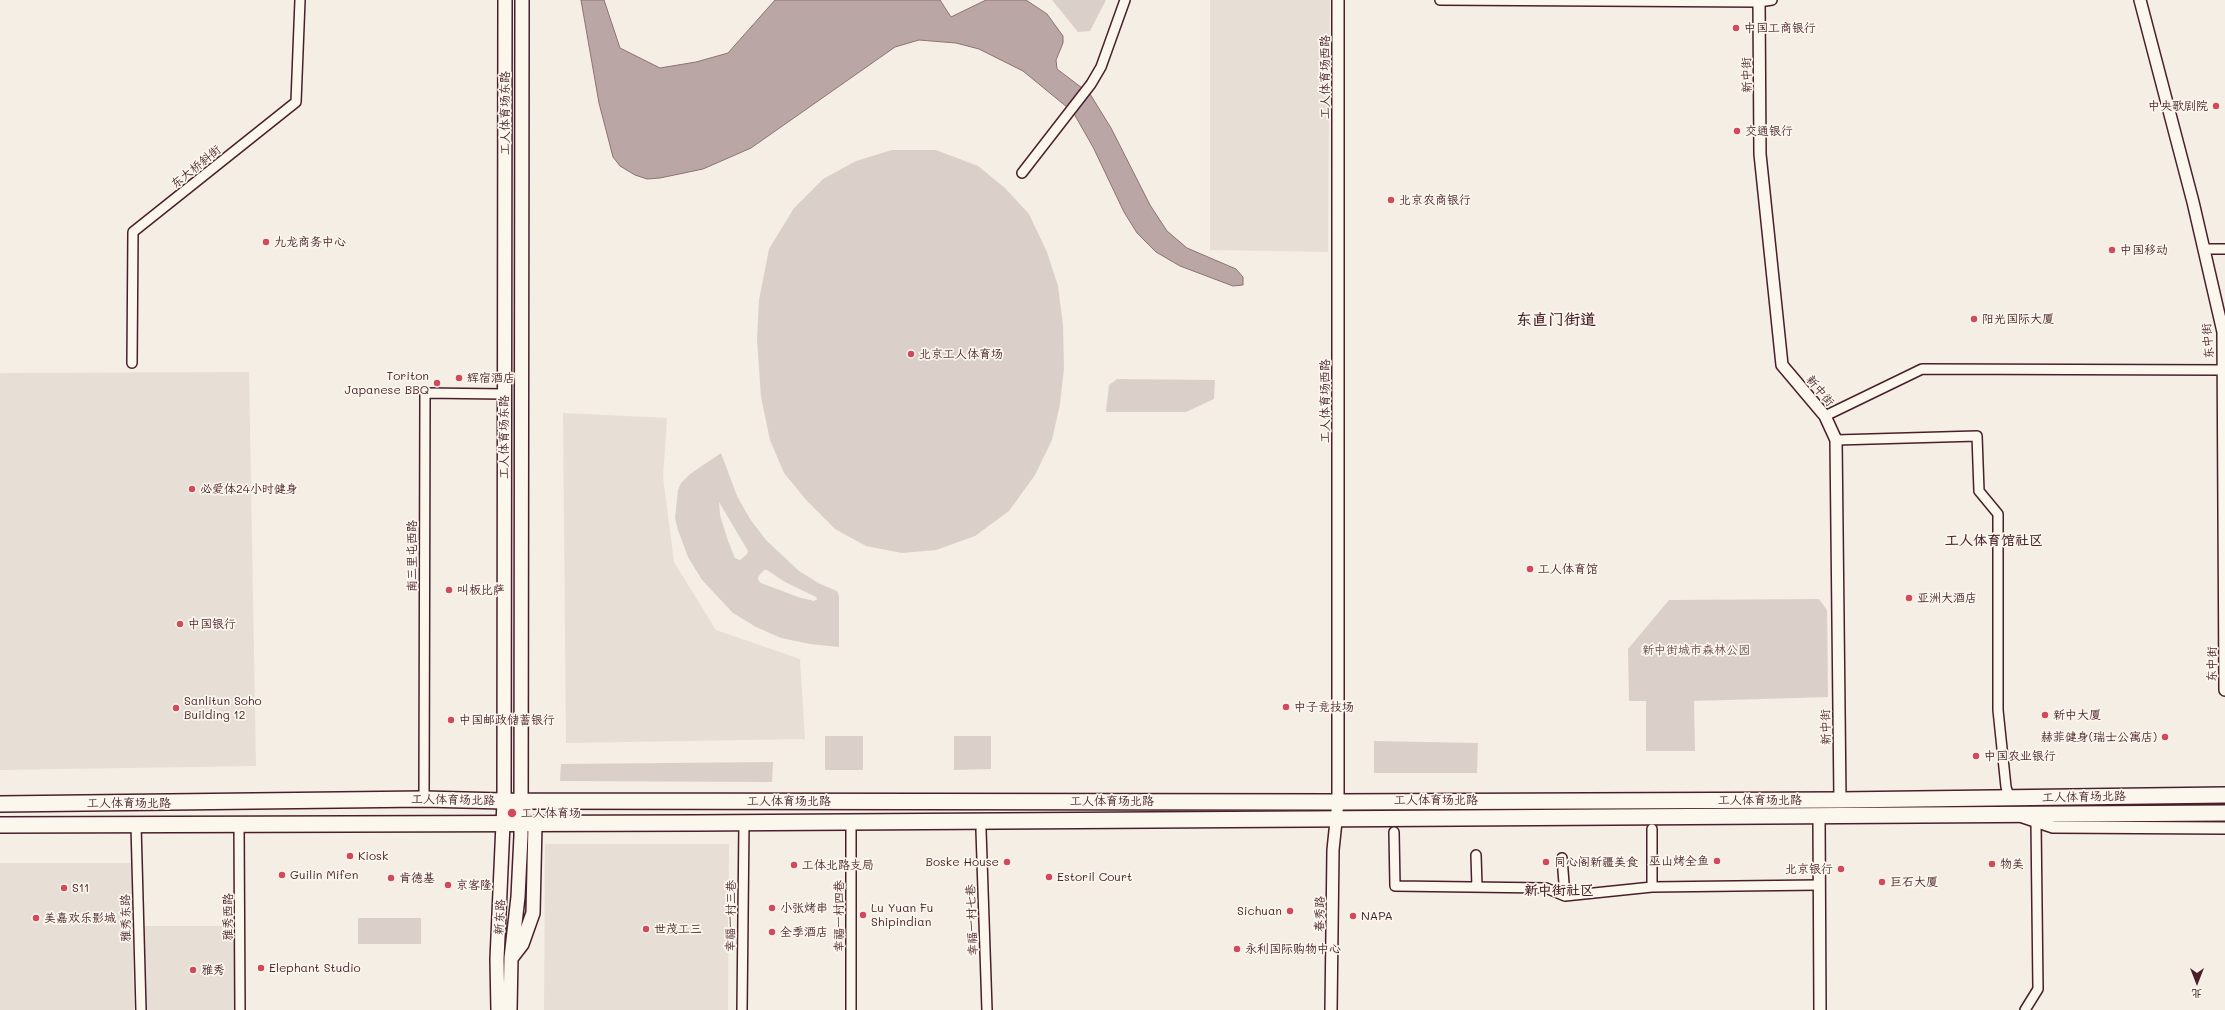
<!DOCTYPE html>
<meta charset="utf-8">
<style>
body{margin:0}
#map{position:relative;width:2225px;height:1010px;overflow:hidden;background:#f4eee4;font-family:Mali,"LXGW WenKai TC",sans-serif}
canvas{display:block}
.north{position:absolute;left:2177px;top:962px;width:40px;height:40px;-webkit-text-stroke:3px #fbf7ec;paint-order:stroke;rotate:180deg;font-size:11px;font-weight:700;line-height:16px;text-align:center;color:#4a1f2b}
.north::after{content:'';display:block;margin:auto;width:14px;height:18px;background:#4a1f2b;clip-path:polygon(50% 0,100% 100%,50% 72%,0 100%)}
</style>
<div id="map">
<canvas width="2225" height="1010"></canvas>
<div class="north">北</div>
</div>
<script>
const ctx = document.querySelector('canvas').getContext('2d');
ctx.lineJoin = 'round';
function fillPath(path, color) {
  ctx.fillStyle = color;
  ctx.fill(path, 'evenodd');
}
function toPath(rows) {
  const path = new Path2D();
  for (const r of rows) {
    path.moveTo(r[0], r[1]);
    for (let i = 2; i < r.length; i += 2) path.lineTo(r[i], r[i + 1]);
  }
  return path;
}
function strokePath(path, color, width, dash) {
  ctx.strokeStyle = color;
  ctx.lineWidth = width;
  ctx.lineCap = dash ? 'butt' : 'round';
  ctx.setLineDash(dash || []);
  ctx.stroke(path);
}
function label(font, color, halo, rows, align = 'center') {
  ctx.font = font + ' Mali,"LXGW WenKai TC",sans-serif';
  ctx.lineWidth = 3.5;
  ctx.setLineDash([]);
  ctx.textBaseline = 'middle';
  ctx.strokeStyle = halo;
  ctx.fillStyle = color;
  for (const [text, x, y, turn = 0] of rows) {
    ctx.save();
    ctx.translate(x, y);
    ctx.rotate((+turn || 0) * Math.PI / 180);
    ctx.textAlign = isNaN(turn) ? turn : align;
    if (halo) ctx.strokeText(text, 0, 0);
    ctx.fillText(text, 0, 0);
    ctx.restore();
  }
}
const built = toPath([
 [1210,0,1330,0,1328,252,1210,250],
 [249,372,256,766,0,770,0,373],
 [563,413,667,418,663,477,674,562,716,630,800,659,805,739,566,743],
 [545,844,729,844,728,1010,544,1010],
 [0,863,131,863,134,1010,0,1010],
 [144,926,236,926,237,1010,146,1010]
]);
const green = toPath([
 [1052,0,1106,0,1090,31,1078,32],
 [892,150,936,150,978,166,1005,188,1029,214,1047,252,1058,286,1063,325,1064,368,1060,404,1052,440,1035,475,1009,511,975,536,936,550,902,553,866,546,835,529,807,501,784,473,770,440,761,397,757,339,759,300,769,249,794,208,823,179,856,161],
 [1117,379,1215,380,1214,399,1186,412,1106,412,1109,385],
 [721,453,737,496,750,519,766,540,799,571,820,584,837,591,839,596,839,647,810,644,781,638,756,627,733,613,702,580,688,557,678,530,675,518,678,490,681,483,690,474],
 [719,502,748,551,747,554,740,560,735,558,728,541,720,515],
 [764,570,767,570,785,582,816,597,817,599,814,601,798,597,761,583,758,580,758,577],
 [1819,599,1827,610,1828,697,1694,701,1695,751,1646,751,1646,701,1629,701,1628,649,1669,600],
 [825,736,863,736,863,770,825,770],
 [954,736,991,736,991,769,954,770],
 [1374,741,1478,743,1477,773,1374,773],
 [773,762,772,782,560,781,561,764],
 [358,918,421,918,421,944,358,944]
]);
const water = toPath([
 [581,0,604,0,620,48,660,68,696,62,728,53,775,0,940,0,951,17,986,0,1026,0,1047,14,1063,36,1063,43,1056,60,1057,69,1090,94,1111,128,1150,205,1167,231,1187,248,1236,269,1243,277,1243,285,1233,286,1180,266,1156,252,1137,233,1124,212,1093,147,1073,112,1023,71,979,49,956,43,919,40,895,47,751,148,703,169,660,178,647,179,635,175,620,166,613,157,599,103,581,0]
]);
const minor = toPath([
 [1440,0,1759,2,1772,0],
 [1022,173,1091,84,1101,67,1125,0],
 [2204,249,2225,249],
 [132,363,133,232,296,102,300,0],
 [1825,416,1922,369,2223,370],
 [1836,440,1977,436,1979,491,1998,514,1998,710,2006,787,2009,797],
 [424,799,425,393,504,394],
 [851,822,851,1010],
 [136,825,141,1010],
 [239,825,240,1010],
 [981,830,987,1010],
 [1394,832,1395,886,1546,888,1565,896,1652,887,1652,829],
 [1476,855,1477,887],
 [1562,858,1565,896],
 [1652,887,1819,885],
 [742,1010,744,822],
 [2025,1010,2038,989,2036,822]
]);
const tertiary = toPath([
 [1759,0,1760,154,1782,365,1825,416,1836,440,1840,800],
 [2140,0,2193,202,2223,332,2225,690],
 [1819,816,1820,1010],
 [2023,817,2053,827,2225,828],
 [1331,1010,1333,850,1338,802,1338,0]
]);
const secondary = toPath([
 [512,957,522,944,533,913,535,824],
 [498,1010,497,959,504,801,505,0],
 [510,1010,511,958,518,897,521,836,522,0]
]);
const primary = toPath([
 [0,804,424,799,504,801,1338,802,1840,800,2225,795],
 [0,825,695,823,2225,813]
]);
const markers = [
 [1736,28,4,"#d1495b"],
 [2216,106,4,"#d1495b"],
 [1737,131,4,"#d1495b"],
 [1391,200,4,"#d1495b"],
 [266,242,4,"#d1495b"],
 [2112,250,4,"#d1495b"],
 [1974,319,4,"#d1495b"],
 [911,354,4,"#d1495b"],
 [459,378,4,"#d1495b"],
 [437,383,4,"#d1495b"],
 [192,489,4,"#d1495b"],
 [1530,569,4,"#d1495b"],
 [449,590,4,"#d1495b"],
 [1909,598,4,"#d1495b"],
 [180,624,4,"#d1495b"],
 [1286,707,4,"#d1495b"],
 [176,708,4,"#d1495b"],
 [2045,715,4,"#d1495b"],
 [451,720,4,"#d1495b"],
 [2165,737,4,"#d1495b"],
 [1976,756,4,"#d1495b"],
 [512,813,5,"#d1495b"],
 [350,856,4,"#d1495b"],
 [1717,861,4,"#d1495b"],
 [1007,862,4,"#d1495b"],
 [1546,862,4,"#d1495b"],
 [1992,864,4,"#d1495b"],
 [794,865,4,"#d1495b"],
 [1841,869,4,"#d1495b"],
 [282,875,4,"#d1495b"],
 [1049,877,4,"#d1495b"],
 [391,878,4,"#d1495b"],
 [1882,882,4,"#d1495b"],
 [448,885,4,"#d1495b"],
 [64,888,4,"#d1495b"],
 [772,908,4,"#d1495b"],
 [1290,911,4,"#d1495b"],
 [863,915,4,"#d1495b"],
 [1353,916,4,"#d1495b"],
 [36,918,4,"#d1495b"],
 [646,929,4,"#d1495b"],
 [772,932,4,"#d1495b"],
 [1237,949,4,"#d1495b"],
 [261,968,4,"#d1495b"],
 [193,970,4,"#d1495b"]
];
const poiNames = [
 ["中国工商银行",1744,28],
 ["中央歌剧院",2208,106,"right"],
 ["交通银行",1745,131],
 ["北京农商银行",1399,200],
 ["九龙商务中心",274,242],
 ["中国移动",2120,250],
 ["阳光国际大厦",1982,319],
 ["北京工人体育场",919,354],
 ["Toriton",429,376,"right"],
 ["Japanese BBQ",429,390,"right"],
 ["辉宿酒店",467,378],
 ["必爱体24小时健身",200,489],
 ["工人体育馆",1538,569],
 ["叫板比萨",457,590],
 ["亚洲大酒店",1917,598],
 ["中国银行",188,624],
 ["Sanlitun Soho",184,701],
 ["Building 12",184,715],
 ["中子竞技场",1294,707],
 ["新中大厦",2053,715],
 ["中国邮政储蓄银行",459,720],
 ["赫菲健身(瑞士公寓店)",2157,737,"right"],
 ["中国农业银行",1984,756],
 ["工人体育场",521,813],
 ["Kiosk",358,856],
 ["巫山烤全鱼",1709,861,"right"],
 ["Boske House",999,862,"right"],
 ["同心阁新疆美食",1554,862],
 ["物美",2000,864],
 ["工体北路支局",802,865],
 ["北京银行",1833,869,"right"],
 ["Guilin Mifen",290,875],
 ["Estoril Court",1057,877],
 ["肯德基",399,878],
 ["巨石大厦",1890,882],
 ["京客隆",456,885],
 ["S11",72,888],
 ["小张烤串",780,908],
 ["Lu Yuan Fu",871,908],
 ["Shipindian",871,922],
 ["Sichuan",1282,911,"right"],
 ["NAPA",1361,916],
 ["美嘉欢乐影城",44,918],
 ["世茂工三",654,929],
 ["全季酒店",780,932],
 ["永利国际购物中心",1245,949],
 ["Elephant Studio",269,968],
 ["雅秀",201,970]
];
const streetNames = [
 ["新中街",1747,75,-91],
 ["工人体育场西路",1325,77,-90],
 ["工人体育场东路",505,113,-90],
 ["东大桥斜街",196,167,-39],
 ["东中街",2208,341,-95],
 ["新中街",1820,391,50],
 ["工人体育场西路",1325,401,-90],
 ["工人体育场东路",504,437,-90],
 ["南三里屯西路",412,556,-90],
 ["东中街",2212,664,-90],
 ["新中街",1826,727,-91],
 ["工人体育场北路",2084,797,-1],
 ["工人体育场北路",453,800,1],
 ["工人体育场北路",1436,800],
 ["工人体育场北路",1760,800],
 ["工人体育场北路",789,801],
 ["工人体育场北路",1112,801],
 ["工人体育场北路",129,803],
 ["春秀路",1320,914,-89],
 ["幸福一村三巷",731,916,-89],
 ["幸福一村四巷",839,916,-90],
 ["雅秀西路",228,917,-90],
 ["新东路",500,917,-87],
 ["雅秀东路",126,918,-91],
 ["幸福一村七巷",972,920,-92]
];
const parkNames = [
 ["新中街城市森林公园",1696,650]
];
const quarterNames = [
 ["工人体育馆社区",1994,541],
 ["新中街社区",1559,891]
];
const districtNames = [
 ["东直门街道",1556,320]
];
fillPath(built, '#e7dfd6');
fillPath(green, '#dbd0c9');
fillPath(water, '#baa7a5');
strokePath(water, '#8d7174', 1);
strokePath(minor, '#4a1f2b', 12);
strokePath(tertiary, '#4a1f2b', 14);
strokePath(secondary, '#4a1f2b', 16);
strokePath(primary, '#4a1f2b', 18);
strokePath(minor, '#fbf7ec', 9);
strokePath(tertiary, '#fbf7ec', 11);
strokePath(secondary, '#fbf7ec', 13);
strokePath(primary, '#fbf7ec', 15);
for (const [x, y, r, color] of markers) {
  const dot = new Path2D();
  dot.arc(x, y, r, 0, 2 * Math.PI);
  ctx.fillStyle = color;
  ctx.fill(dot);
  strokePath(dot, '#fbf7ec', 1.5);
}
label('12px', '#4a1f2b', '#fbf7ec', poiNames, 'left');
label('12px', '#4a1f2b', '#fbf7ec', streetNames);
label('12px', '#6e4b52', '#fbf7ec', parkNames);
label('bold 14px', '#4a1f2b', '#fbf7ec', quarterNames);
label('bold 16px', '#4a1f2b', '#fbf7ec', districtNames);
</script>
